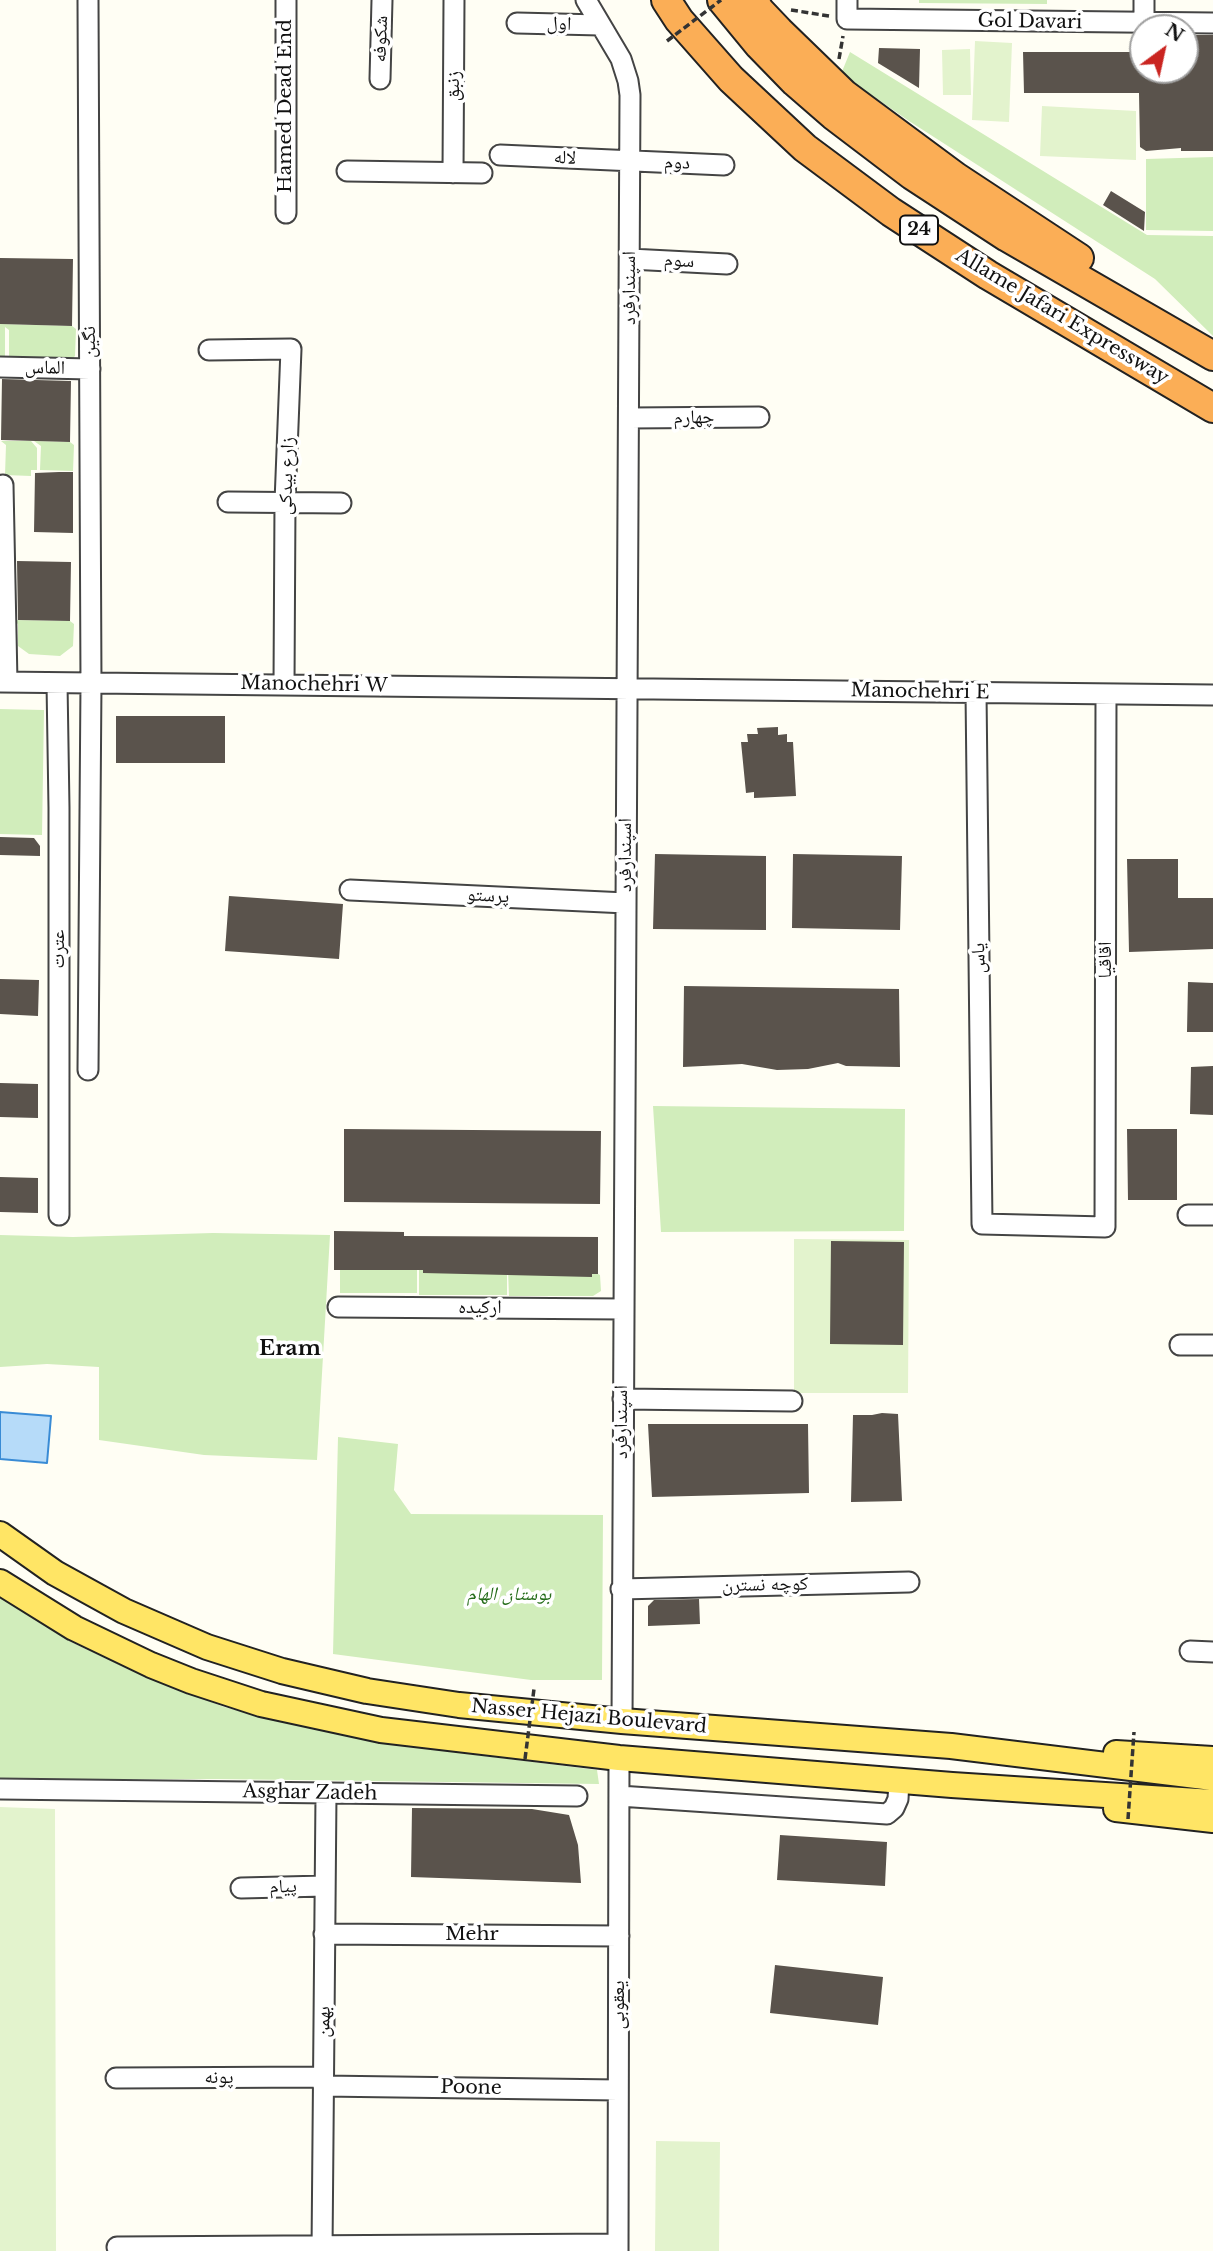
<!DOCTYPE html>
<meta charset="utf-8">
<style>
body{margin:0}
#map{position:relative;width:1213px;height:2251px;overflow:hidden;background:#fffef4;font-family:"Libre Baskerville",serif}
canvas{display:block}
.north{position:absolute;left:1129px;top:14px;width:70px;height:70px;box-sizing:border-box;background:#fff;border:2px solid #a0a0a0;border-radius:50%;rotate:33deg;font-size:19px;font-weight:700;line-height:28px;text-align:center;color:#111}
.north::after{content:'';display:block;margin:auto;width:24px;height:32px;background:#ca2420;clip-path:polygon(50% 0,100% 100%,50% 72%,0 100%)}
</style>
<div id="map">
<canvas width="1213" height="2251"></canvas>
<div class="north">N</div>
</div>
<script>
const ctx = document.querySelector('canvas').getContext('2d');
ctx.lineJoin = 'round';
function fillPath(path, color) {
  ctx.fillStyle = color;
  ctx.fill(path, 'evenodd');
}
function toPath(rows) {
  const path = new Path2D();
  for (const r of rows) {
    path.moveTo(r[0], r[1]);
    for (let i = 2; i < r.length; i += 2) path.lineTo(r[i], r[i + 1]);
  }
  return path;
}
function strokePath(path, color, width, dash) {
  ctx.strokeStyle = color;
  ctx.lineWidth = width;
  ctx.lineCap = dash ? 'butt' : 'round';
  ctx.setLineDash(dash || []);
  ctx.stroke(path);
}
function label(font, color, halo, rows, align = 'center') {
  ctx.font = font + ' "Libre Baskerville","Noto Naskh Arabic",serif';
  ctx.lineWidth = 7;
  ctx.setLineDash([]);
  ctx.textBaseline = 'middle';
  ctx.strokeStyle = halo;
  ctx.fillStyle = color;
  for (const [text, x, y, turn = 0] of rows) {
    ctx.save();
    ctx.translate(x, y);
    ctx.rotate((+turn || 0) * Math.PI / 180);
    ctx.textAlign = isNaN(turn) ? turn : align;
    if (halo) ctx.strokeText(text, 0, 0);
    ctx.fillText(text, 0, 0);
    ctx.restore();
  }
}
const green = toPath([
 [919,0,1047,0,1047,4,919,3],
 [850,52,1147,235,1213,236,1213,336,1155,279,909,121,841,74],
 [1213,157,1213,231,1146,230,1146,159],
 [0,324,72,326,76,329,75,356,69,363,9,362,9,330,5,327,5,356,0,356],
 [1,441,31,441,37,448,37,470,31,470,31,476,5,475,6,445],
 [34,441,70,442,74,445,73,471,40,470,41,446],
 [12,620,70,621,74,624,73,646,60,656,29,654,18,646,18,624],
 [0,709,44,710,42,835,0,834],
 [653,1106,905,1109,904,1231,661,1232],
 [213,1233,330,1235,317,1460,204,1455,99,1440,99,1367,47,1364,0,1367,0,1235,73,1237],
 [412,1265,417,1269,417,1293,340,1293,340,1270,407,1270],
 [419,1269,423,1269,423,1273,500,1273,507,1270,507,1295,419,1295],
 [508,1270,514,1275,598,1274,600,1275,601,1291,593,1296,509,1296],
 [338,1437,398,1444,394,1490,411,1514,603,1515,602,1680,531,1680,333,1654],
 [0,1598,71,1642,135,1672,224,1707,296,1725,389,1744,597,1770,599,1784,218,1779,0,1780]
]);
const pitch = toPath([
 [975,41,1012,43,1009,122,972,120],
 [970,49,971,95,943,95,942,50],
 [1042,106,1136,111,1136,160,1040,156],
 [794,1239,909,1240,908,1393,794,1393],
 [0,1807,55,1809,56,2251,0,2251],
 [656,2141,720,2142,719,2251,655,2251]
]);
const water = toPath([
 [0,1412,51,1416,47,1463,0,1459,0,1412]
]);
const building = toPath([
 [1185,35,1213,35,1213,151,1181,151,1181,148,1146,151,1140,147,1139,93,1024,93,1023,52,1143,52,1143,70,1185,70],
 [879,48,920,49,919,88,878,63],
 [1111,191,1145,212,1144,231,1103,205],
 [0,258,73,259,72,326,0,324],
 [2,379,71,381,70,442,1,440],
 [59,472,73,472,73,533,34,532,35,473],
 [17,561,71,562,70,621,18,620],
 [116,716,225,716,225,763,116,763],
 [778,727,778,735,787,734,787,742,793,742,796,796,754,798,754,792,746,793,741,742,748,742,747,734,758,734,757,728],
 [0,837,34,838,40,846,40,856,0,855],
 [655,854,766,856,766,930,653,929],
 [793,854,902,856,900,930,792,928],
 [1127,859,1178,859,1178,898,1213,898,1213,949,1129,952],
 [229,896,343,904,339,959,225,951],
 [0,979,39,980,38,1016,0,1014],
 [1188,982,1213,983,1213,1032,1187,1032],
 [684,986,899,989,900,1067,846,1066,838,1063,808,1069,777,1070,742,1064,683,1067],
 [1213,1066,1213,1115,1190,1114,1191,1067],
 [0,1083,38,1084,38,1118,0,1117],
 [344,1129,601,1131,600,1204,344,1202],
 [1127,1129,1177,1129,1177,1200,1128,1200],
 [0,1177,38,1178,38,1213,0,1212],
 [334,1231,404,1232,404,1236,598,1237,598,1274,592,1274,592,1277,423,1273,423,1270,334,1270],
 [831,1241,904,1242,903,1345,830,1344],
 [882,1413,898,1414,902,1501,851,1502,853,1415,872,1415],
 [648,1424,808,1424,809,1493,652,1497],
 [699,1599,700,1624,648,1626,648,1606,654,1600],
 [412,1808,532,1809,569,1815,578,1845,581,1883,411,1877],
 [780,1835,887,1842,885,1886,777,1880],
 [775,1965,883,1977,878,2025,770,2013]
]);
const path = toPath([
 [791,10,829,16],
 [839,59,843,36]
]);
const minor = toPath([
 [286,0,286,213],
 [586,0,621,59,628,81,630,95,622,1721],
 [847,0,847,19,1213,23],
 [517,23,600,25],
 [1144,24,1144,0],
 [380,79,382,0],
 [500,155,724,165],
 [347,171,482,173],
 [453,173,454,0],
 [630,259,727,264],
 [209,350,291,349,285,502,284,685],
 [0,367,90,369],
 [629,418,759,417],
 [3,485,7,682],
 [228,502,341,503],
 [0,682,1213,695],
 [57,683,59,808,59,1215],
 [976,692,982,1224,1105,1227,1106,694],
 [350,890,626,903],
 [88,1070,91,683,88,0],
 [1188,1215,1213,1215],
 [338,1307,623,1309],
 [1180,1345,1213,1345],
 [623,1399,792,1401],
 [621,1589,909,1582],
 [1190,1651,1213,1652],
 [0,1789,577,1796],
 [619,1796,887,1814,894,1808,898,1799,899,1781],
 [241,1888,325,1886],
 [324,1934,619,1936],
 [116,2078,323,2077],
 [323,2086,618,2090],
 [117,2247,618,2244],
 [322,2251,326,1794],
 [618,2251,619,1758]
]);
const major = toPath([
 [0,1534,55,1573,124,1611,207,1647,282,1671,367,1691,459,1705,622,1721,951,1746,1213,1778],
 [0,1582,74,1628,151,1665,191,1681,261,1704,381,1730,619,1758,952,1785,1213,1802],
 [1116,1753,1213,1759],
 [1116,1809,1213,1820]
]);
const highway = toPath([
 [666,0,679,20,731,79,805,148,891,212,988,275,1213,408],
 [722,0,759,45,795,82,833,115,912,175,1007,237,1213,356],
 [754,0,759,10,779,31,844,94,956,177,1079,258]
]);
const pathBridge = toPath([
 [667,41,721,0],
 [525,1759,534,1689],
 [1128,1819,1134,1732]
]);
const shields = [
 [919,230,38]
];
const shieldNames = [
 ["24",919,230]
];
const streetNames = [
 ["Gol Davari",1030,22,1],
 ["اول",559,24,2],
 ["شکوفه",381,39,-88],
 ["زنبق",454,86,-90],
 ["Hamed Dead End",286,106,-90],
 ["لاله",565,158,3],
 ["دوم",677,163,2],
 ["سوم",679,261,3],
 ["اسپندارفرد",630,288,-90],
 ["Allame Jafari Expressway",1062,317,31],
 ["نگین",90,342,-90],
 ["الماس",45,368,1],
 ["چهارم",694,418],
 ["زارع بیدکی",287,476,-88],
 ["Manochehri W",314,685,1],
 ["Manochehri E",920,692,1],
 ["اسپندارفرد",626,855,-90],
 ["پرستو",488,896,3],
 ["عترت",59,949,-90],
 ["یاس",979,958,-91],
 ["اقاقیا",1106,960,-90],
 ["ارکیده",480,1308],
 ["اسپندارفرد",622,1422,-90],
 ["کوچه نسترن",765,1585,-1],
 ["Nasser Hejazi Boulevard",589,1717,5],
 ["Asghar Zadeh",310,1793,1],
 ["پیام",283,1887,-2],
 ["Mehr",472,1935],
 ["یعقوبی",619,2005,-90],
 ["بهمن",324,2022,-89],
 ["پونه",219,2078],
 ["Poone",471,2088,1]
];
const parkNames = [
 ["بوستان الهام",509,1595]
];
const neighbourhoodNames = [
 ["Eram",290,1349]
];
fillPath(green, '#d1edbb');
fillPath(pitch, '#e3f3cd');
fillPath(water, '#b6dbf9');
strokePath(water, '#398bd5', 2);
fillPath(building, '#5a534c');
strokePath(minor, '#444', 23);
strokePath(major, '#222', 28);
strokePath(highway, '#222', 32);
strokePath(path, '#333', 3.5, [7, 3.5]);
strokePath(minor, '#fff', 19);
strokePath(major, '#ffe565', 24);
strokePath(highway, '#fbae56', 28);
strokePath(pathBridge, '#333', 3.5, [7, 3.5]);
for (const [x, y, w] of shields) {
  const box = new Path2D();
  box.roundRect(x - w / 2, y - 14.5, w, 29, 5);
  ctx.fillStyle = '#fff';
  ctx.fill(box);
  strokePath(box, '#111', 2);
}
label('bold 18px', '#111', null, shieldNames);
label('19px', '#111', '#fff', streetNames);
label('italic 19px', '#276e1c', '#fff', parkNames);
label('bold 21px', '#111', '#fff', neighbourhoodNames);
</script>
